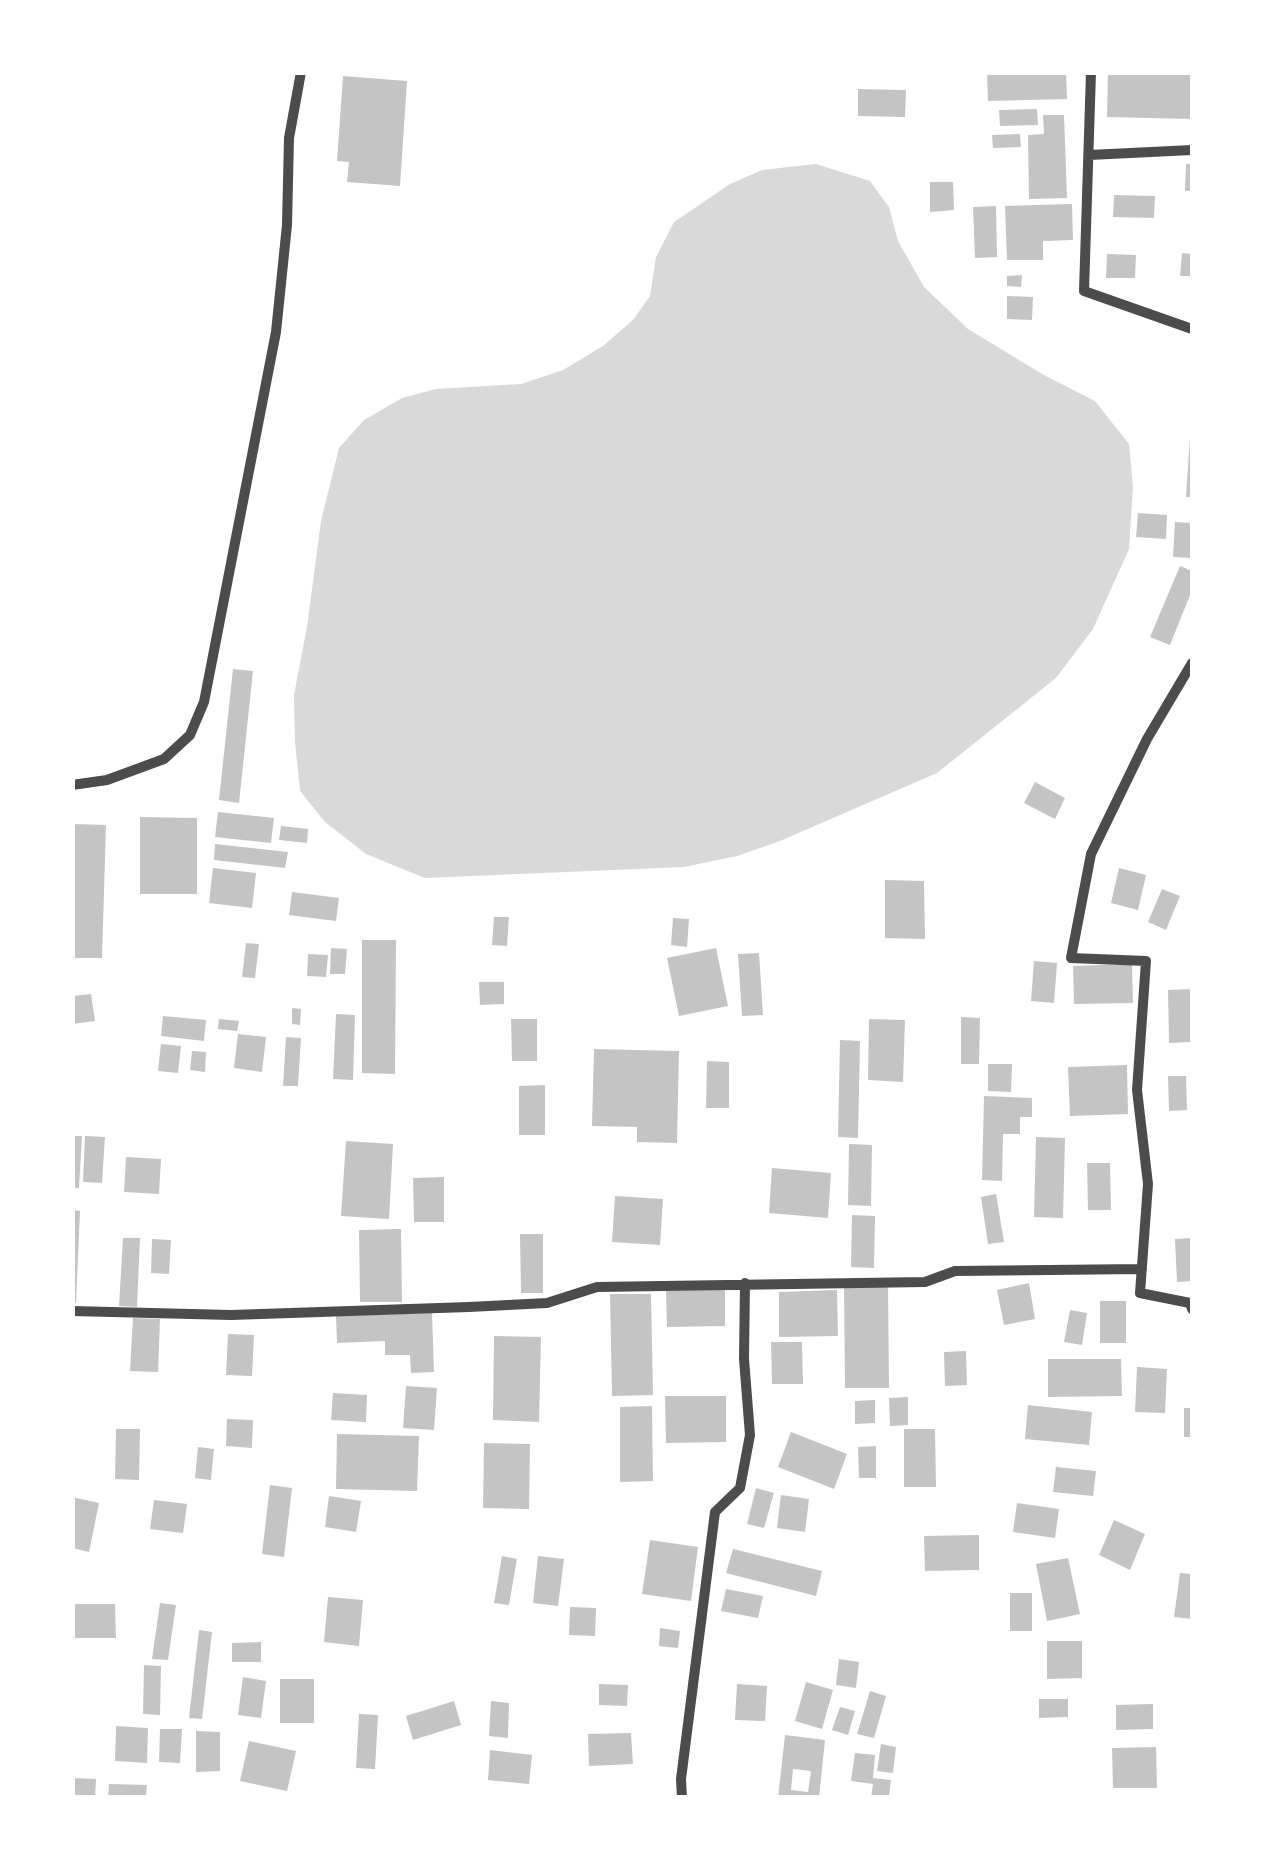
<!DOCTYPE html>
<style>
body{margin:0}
#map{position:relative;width:1265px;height:1870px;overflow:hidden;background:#fff;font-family:Karla,sans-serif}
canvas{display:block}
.frame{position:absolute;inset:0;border:75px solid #fff;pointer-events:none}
</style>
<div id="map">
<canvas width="1265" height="1870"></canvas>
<div class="frame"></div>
</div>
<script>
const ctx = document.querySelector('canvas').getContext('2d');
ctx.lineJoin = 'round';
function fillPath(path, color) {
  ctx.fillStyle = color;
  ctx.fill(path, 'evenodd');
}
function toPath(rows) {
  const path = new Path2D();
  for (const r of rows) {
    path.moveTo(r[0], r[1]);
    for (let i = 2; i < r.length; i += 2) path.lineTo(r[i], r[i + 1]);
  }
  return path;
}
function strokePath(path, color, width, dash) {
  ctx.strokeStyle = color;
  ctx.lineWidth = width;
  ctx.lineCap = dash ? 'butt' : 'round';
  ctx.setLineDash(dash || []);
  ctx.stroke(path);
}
const water = toPath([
 [816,164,870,181,889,207,898,241,924,287,968,329,1042,374,1095,401,1129,444,1133,487,1129,549,1093,629,1056,678,937,773,780,841,737,856,684,867,425,878,366,854,325,822,300,791,295,742,294,695,307,627,321,521,339,448,364,420,402,398,436,389,521,384,563,370,603,346,633,320,650,296,656,257,674,222,730,184,762,170]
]);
const building = toPath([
 [987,72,1066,72,1067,99,988,101],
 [1108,72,1192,72,1192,119,1107,117],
 [343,76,407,81,400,186,347,182,349,162,337,161],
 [858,89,906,90,905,117,858,116],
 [1037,109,1038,125,1000,126,999,110],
 [1043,115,1064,115,1067,198,1029,199,1028,135,1044,134],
 [1020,134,1021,147,993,148,992,135],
 [1186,164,1192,164,1192,191,1185,191],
 [930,182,953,182,954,210,930,212],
 [1114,195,1155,196,1154,218,1113,217],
 [1072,204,1073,240,1043,241,1043,260,1007,260,1005,206],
 [996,206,997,257,975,258,973,207],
 [1182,253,1192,254,1192,276,1180,276],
 [1107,254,1136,255,1135,278,1106,278],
 [1022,275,1021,287,1007,286,1007,276],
 [1007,296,1033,297,1032,320,1007,319],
 [1190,438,1192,438,1192,497,1186,497],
 [1138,513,1167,515,1166,539,1136,537],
 [1175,522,1192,523,1192,558,1173,557],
 [1180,566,1192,571,1192,590,1170,645,1150,637],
 [233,669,253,671,239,803,219,800],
 [1035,782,1065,798,1055,819,1024,803],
 [218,812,274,818,271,843,215,837],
 [140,817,197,818,197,894,140,894],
 [72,824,106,825,102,958,72,958],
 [281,826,308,829,307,843,279,840],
 [215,844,288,852,285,868,214,860],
 [213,868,256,873,252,908,209,903],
 [1119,868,1146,875,1138,910,1111,903],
 [885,880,924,881,925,939,885,938],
 [1162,889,1180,896,1166,930,1148,922],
 [292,892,339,898,336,921,289,915],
 [494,917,509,917,507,946,492,945],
 [673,918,689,919,687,947,671,945],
 [362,940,396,940,395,1074,362,1073],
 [246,943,259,944,255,978,242,977],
 [331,948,347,949,345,974,330,974],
 [716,948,728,1006,679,1016,667,958],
 [759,953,763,1015,742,1016,738,954],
 [308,954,328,955,326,977,307,976],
 [1034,961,1057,963,1054,1003,1031,1001],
 [1132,964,1133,1003,1074,1004,1073,966],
 [479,982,504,982,504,1004,480,1005],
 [1192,989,1192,1042,1169,1043,1168,990],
 [91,994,95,1021,72,1024,72,996],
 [292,1008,301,1009,300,1025,292,1024],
 [336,1014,355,1015,353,1080,333,1079],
 [163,1016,206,1020,204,1041,161,1036],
 [961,1017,980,1018,979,1064,961,1064],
 [219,1019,239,1021,237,1031,218,1029],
 [511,1019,537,1019,537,1061,512,1061],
 [869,1019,905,1020,903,1082,868,1080],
 [238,1034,266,1037,262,1072,234,1068],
 [286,1037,301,1038,298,1086,283,1086],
 [840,1040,860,1041,858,1138,838,1137],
 [161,1044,181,1046,178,1073,158,1071],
 [594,1049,679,1051,677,1143,637,1142,637,1127,592,1126],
 [192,1051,206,1052,205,1072,190,1070],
 [707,1061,729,1062,729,1108,706,1108],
 [988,1064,1012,1064,1011,1092,988,1091],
 [1127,1065,1128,1114,1070,1116,1068,1067],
 [1168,1076,1186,1076,1187,1110,1169,1111],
 [545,1085,545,1135,519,1135,519,1086],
 [984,1096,1032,1098,1032,1117,1020,1117,1020,1134,1003,1134,1002,1181,982,1180],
 [72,1136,82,1136,79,1188,72,1188],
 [85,1136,105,1137,102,1183,83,1182],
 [1036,1137,1065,1138,1063,1218,1034,1217],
 [346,1141,393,1144,389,1219,341,1216],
 [849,1144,872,1145,871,1206,848,1205],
 [126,1157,161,1159,159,1194,124,1192],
 [1087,1163,1110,1163,1111,1210,1088,1210],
 [772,1168,831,1173,828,1218,769,1213],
 [444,1177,444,1222,414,1222,413,1178],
 [996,1194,1004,1242,988,1244,981,1197],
 [615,1196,663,1199,660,1245,612,1242],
 [72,1210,80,1211,76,1303,72,1303],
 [852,1215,875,1216,874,1268,851,1267],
 [401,1229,402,1302,360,1302,359,1230],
 [520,1234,543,1234,543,1293,521,1293],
 [123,1238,140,1238,137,1307,119,1306],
 [1192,1238,1192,1281,1177,1282,1175,1239],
 [152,1239,171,1240,169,1274,151,1273],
 [1029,1283,1035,1319,1004,1325,997,1290],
 [844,1285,888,1285,889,1388,845,1388],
 [725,1288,725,1326,667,1327,666,1289],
 [837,1290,838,1336,779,1337,779,1292],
 [610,1294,651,1294,653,1395,612,1396],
 [1100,1301,1126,1301,1126,1343,1100,1343],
 [1070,1310,1087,1313,1082,1345,1064,1342],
 [432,1313,434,1372,411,1373,410,1355,385,1355,385,1341,337,1343,336,1316],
 [133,1318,160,1319,158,1372,130,1371],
 [228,1334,254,1335,252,1376,226,1375],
 [494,1336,541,1337,539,1422,493,1420],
 [771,1342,802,1342,803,1384,772,1384],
 [966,1351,967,1385,945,1386,944,1352],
 [1048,1359,1121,1359,1122,1396,1048,1397],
 [1137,1367,1167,1369,1165,1413,1135,1412],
 [406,1386,437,1388,434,1430,403,1428],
 [333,1393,367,1395,366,1422,331,1420],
 [665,1396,726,1396,726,1442,666,1443],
 [908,1397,908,1425,890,1426,889,1398],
 [875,1400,875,1423,855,1424,855,1401],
 [1028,1405,1092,1412,1089,1445,1025,1439],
 [652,1406,653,1481,620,1482,620,1407],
 [1184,1408,1192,1408,1192,1437,1184,1437],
 [227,1419,253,1420,252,1448,226,1446],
 [116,1429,140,1429,139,1480,115,1479],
 [904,1429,935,1429,936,1487,904,1487],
 [791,1432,847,1454,834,1489,778,1467],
 [337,1434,419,1436,417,1491,336,1489],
 [484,1443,530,1444,529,1509,483,1508],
 [876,1446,876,1478,859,1478,858,1447],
 [198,1447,214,1449,211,1480,195,1478],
 [1056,1467,1096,1471,1093,1496,1053,1492],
 [270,1485,292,1488,284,1557,262,1554],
 [756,1488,774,1493,764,1528,747,1524],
 [781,1495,809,1499,805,1532,777,1528],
 [329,1496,361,1501,356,1532,325,1527],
 [72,1497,99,1503,89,1552,72,1548],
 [154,1500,187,1504,183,1533,150,1529],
 [1017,1503,1059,1509,1055,1538,1013,1532],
 [1114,1520,1145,1534,1130,1570,1099,1555],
 [979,1535,979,1570,925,1571,924,1536],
 [650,1540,698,1547,691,1601,642,1594],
 [733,1549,822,1571,816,1596,726,1573],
 [502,1556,517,1559,509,1605,494,1603],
 [538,1556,564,1559,558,1606,533,1603],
 [1068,1558,1080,1614,1047,1621,1036,1564],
 [1180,1573,1192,1574,1192,1619,1174,1617],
 [726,1589,763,1596,758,1618,721,1611],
 [1010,1593,1032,1593,1032,1631,1010,1631],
 [328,1597,363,1600,359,1646,324,1642],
 [160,1603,176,1605,168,1660,152,1659],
 [72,1604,115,1604,116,1638,72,1638],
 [570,1607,596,1608,595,1636,569,1635],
 [660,1628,680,1631,678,1648,659,1646],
 [199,1630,212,1632,202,1719,189,1718],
 [1047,1641,1082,1641,1082,1678,1047,1679],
 [261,1642,261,1662,232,1662,232,1643],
 [839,1659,859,1662,856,1688,836,1685],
 [144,1665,161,1666,160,1715,143,1714],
 [243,1677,266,1681,261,1718,238,1715],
 [280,1679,314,1679,314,1723,280,1723],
 [806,1682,833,1690,822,1729,795,1721],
 [599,1684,628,1685,627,1706,599,1705],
 [737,1684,767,1686,765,1721,735,1720],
 [870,1691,886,1696,874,1738,857,1734],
 [1039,1699,1068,1699,1068,1717,1039,1718],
 [454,1701,461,1725,413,1740,406,1716],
 [491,1701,509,1703,508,1738,489,1736],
 [1153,1704,1153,1729,1116,1730,1116,1705],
 [840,1707,855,1711,848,1735,832,1730],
 [359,1714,378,1715,375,1769,356,1768],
 [116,1726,148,1728,147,1763,115,1761],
 [160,1729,182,1729,180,1763,159,1762],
 [196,1731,220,1732,220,1771,196,1772],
 [631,1733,633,1764,589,1766,588,1734],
 [785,1735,825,1740,819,1798,778,1798],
 [793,1769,811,1771,808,1792,791,1790],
 [249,1741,296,1751,287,1791,240,1781],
 [881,1744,896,1747,893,1773,877,1771],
 [1156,1747,1157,1788,1113,1788,1112,1748],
 [490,1750,532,1755,529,1784,488,1780],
 [855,1753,875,1755,873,1778,891,1780,889,1798,871,1798,873,1784,851,1781],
 [72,1778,96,1779,95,1798,72,1798],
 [109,1784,147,1785,146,1798,108,1798]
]);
const minor = toPath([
 [1091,72,1084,291,1192,329],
 [1089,155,1192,150],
 [1192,663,1147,739,1091,854,1071,958,1146,961,1137,1090,1148,1184,1140,1293,1190,1303,1192,1309],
 [72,785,107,780,164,759,190,735,204,702,276,332,287,225,289,138,301,72],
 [72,1311,231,1315,469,1307,547,1303,597,1287,925,1282,955,1271,1142,1269],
 [682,1798,681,1779,715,1512,740,1488,750,1435,744,1359,745,1283]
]);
fillPath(water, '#d9d9d9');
fillPath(building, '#c4c4c4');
strokePath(minor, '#4c4c4c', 10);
</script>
